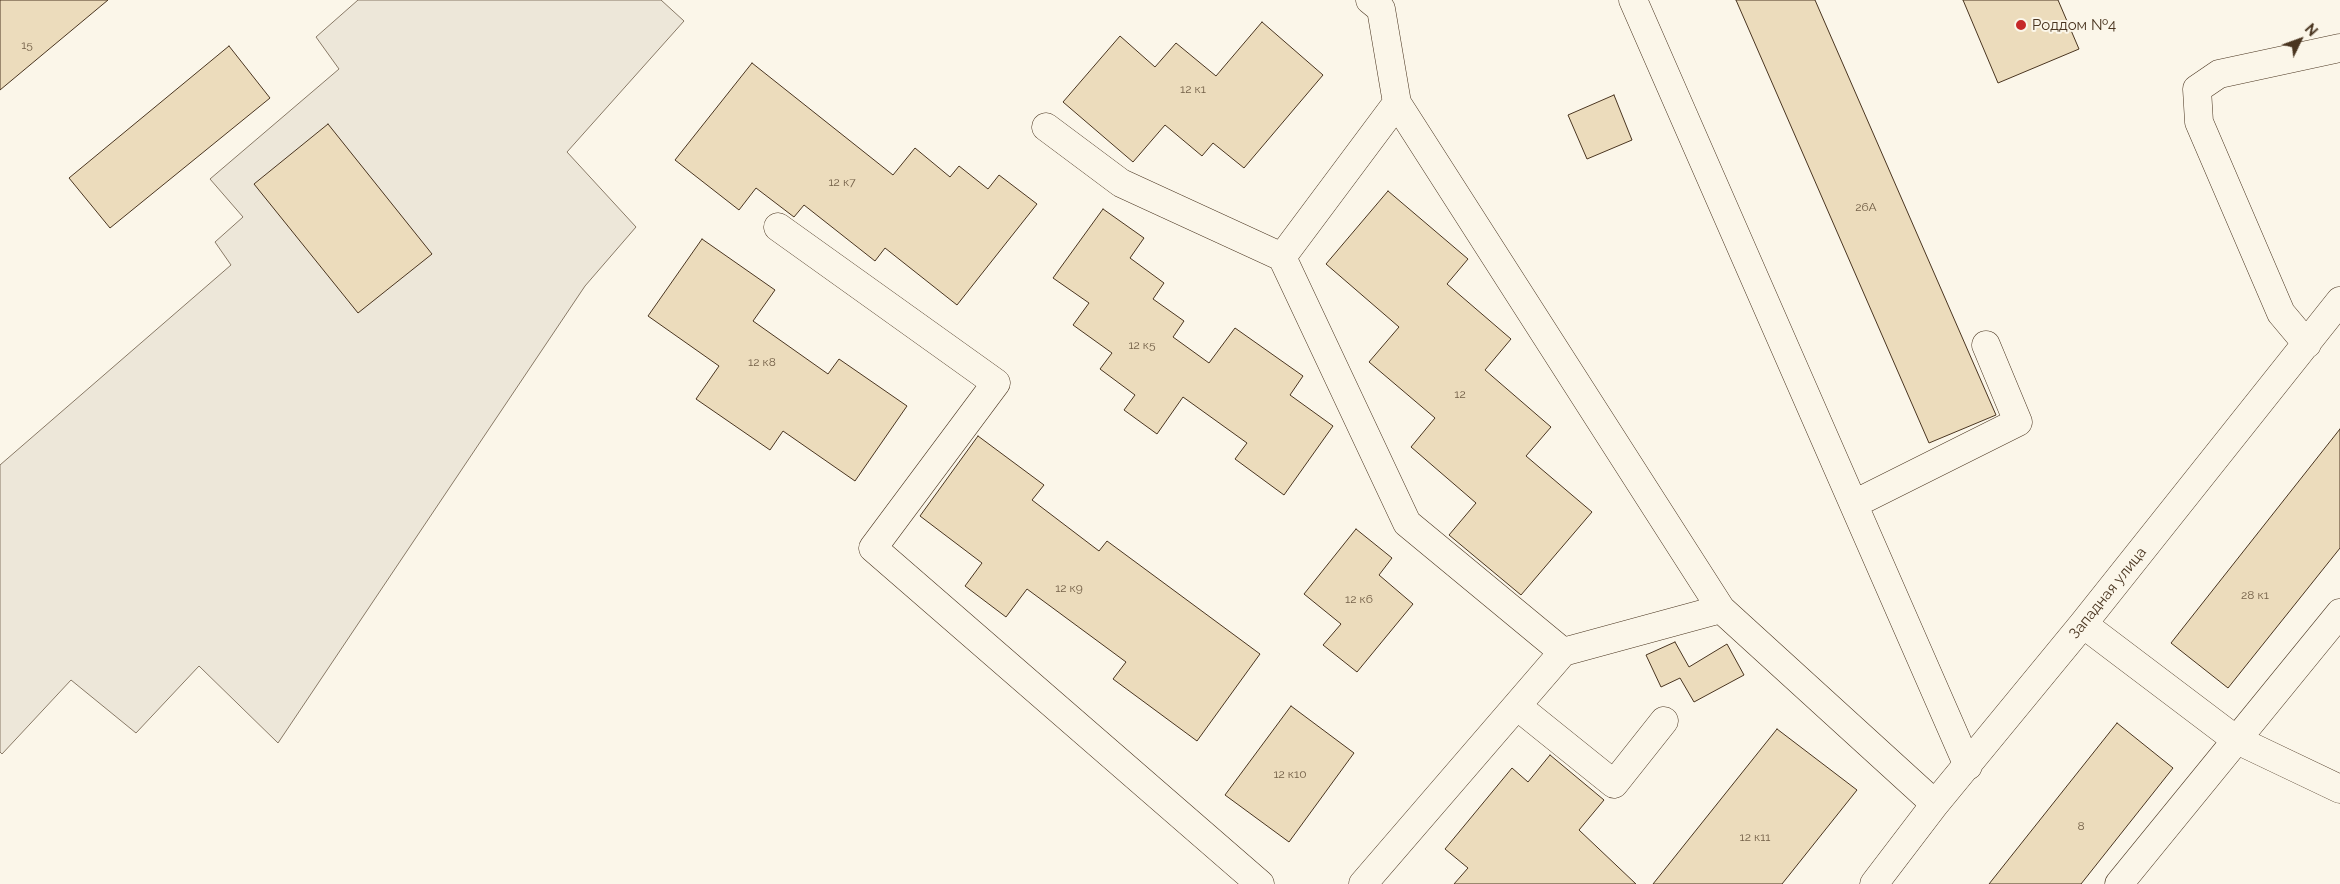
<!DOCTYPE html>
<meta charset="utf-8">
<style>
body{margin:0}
#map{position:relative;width:2340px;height:884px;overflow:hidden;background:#fbf6e9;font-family:Raleway,sans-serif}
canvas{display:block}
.north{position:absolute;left:2275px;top:15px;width:50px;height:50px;-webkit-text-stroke:4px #fbf6e9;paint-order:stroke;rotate:48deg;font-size:14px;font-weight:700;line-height:20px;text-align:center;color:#4a3520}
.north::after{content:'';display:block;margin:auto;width:18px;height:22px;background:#4a3520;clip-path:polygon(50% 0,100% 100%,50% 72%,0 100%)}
</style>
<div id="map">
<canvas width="2340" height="884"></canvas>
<div class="north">N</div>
</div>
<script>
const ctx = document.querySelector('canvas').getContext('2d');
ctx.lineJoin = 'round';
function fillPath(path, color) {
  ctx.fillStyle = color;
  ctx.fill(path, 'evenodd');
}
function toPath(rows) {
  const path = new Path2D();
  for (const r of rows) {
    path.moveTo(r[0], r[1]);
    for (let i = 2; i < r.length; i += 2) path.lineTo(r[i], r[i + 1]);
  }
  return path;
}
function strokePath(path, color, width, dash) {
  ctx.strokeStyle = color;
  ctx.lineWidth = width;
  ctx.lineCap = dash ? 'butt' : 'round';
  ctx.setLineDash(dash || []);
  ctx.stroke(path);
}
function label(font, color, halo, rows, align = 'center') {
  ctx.font = font + ' Raleway,sans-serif';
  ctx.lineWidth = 4;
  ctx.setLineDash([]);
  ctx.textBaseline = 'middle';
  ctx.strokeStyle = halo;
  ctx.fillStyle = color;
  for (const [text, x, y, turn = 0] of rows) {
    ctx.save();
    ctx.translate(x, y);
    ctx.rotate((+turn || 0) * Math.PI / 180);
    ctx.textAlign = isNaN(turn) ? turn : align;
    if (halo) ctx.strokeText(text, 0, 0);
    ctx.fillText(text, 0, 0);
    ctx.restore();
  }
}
const parking = toPath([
 [358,0,661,0,684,21,567,152,636,227,585,286,278,743,199,666,136,733,71,680,2,754,0,752,0,465,231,265,215,242,243,217,210,179,339,69,316,37,358,0]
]);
const building = toPath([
 [0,0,108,0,0,90,0,0],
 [1736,0,1815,0,1996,415,1929,443,1736,0],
 [1963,0,2058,0,2079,49,1998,83,1963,0],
 [1262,22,1323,75,1244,168,1213,143,1202,156,1165,125,1133,162,1063,102,1120,36,1155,67,1176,43,1216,76,1262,22],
 [229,46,270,98,110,228,69,178,229,46],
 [752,63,893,175,915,148,950,177,959,166,988,189,999,175,1037,204,957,305,885,248,875,261,804,205,794,217,756,188,739,210,675,160,752,63],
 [1614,95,1632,140,1587,159,1568,115,1614,95],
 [328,124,432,254,358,313,254,184,328,124],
 [1388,191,1468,259,1447,284,1511,339,1485,370,1551,427,1526,456,1592,512,1521,595,1449,535,1476,503,1411,447,1435,418,1369,362,1399,327,1326,264,1388,191],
 [1103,209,1144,238,1130,258,1164,283,1153,299,1184,321,1173,337,1209,363,1235,328,1303,376,1290,395,1333,426,1284,495,1235,459,1247,443,1183,397,1157,434,1124,410,1135,395,1100,369,1112,353,1073,325,1089,303,1053,278,1103,209],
 [702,239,775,290,753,321,828,374,839,359,907,406,855,481,783,431,770,450,696,399,719,366,648,316,702,239],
 [2340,429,2340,548,2228,688,2171,643,2340,429],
 [978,436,1044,485,1032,500,1099,551,1107,541,1260,654,1197,741,1113,679,1126,662,1027,589,1006,617,965,586,982,563,920,516,978,436],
 [1356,529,1392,558,1379,575,1413,604,1357,672,1323,645,1341,624,1304,594,1356,529],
 [1675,642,1689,667,1727,644,1744,675,1694,702,1680,678,1661,687,1646,655,1675,642],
 [1291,706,1354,753,1289,842,1225,795,1291,706],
 [2117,723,2173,768,2081,884,1989,884,2117,723],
 [1777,729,1857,790,1782,884,1653,884,1777,729],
 [1550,755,1604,800,1579,830,1636,884,1454,884,1468,868,1445,849,1512,768,1528,782,1550,755]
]);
const minor = toPath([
 [1370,0,1381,9,1397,103,1721,609],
 [1633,0,1968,766],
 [1397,103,1282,257,1407,523,1563,652],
 [1046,127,1121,183,1282,257],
 [778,227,996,383,873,548,1260,884],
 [2307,344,2281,313,2199,122,2197,89,2219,74,2340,48],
 [1854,504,2018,422,1986,345],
 [2083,624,2235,739,2340,789],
 [1517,706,1614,784,1664,721],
 [1363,884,1563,652,1721,609,1935,804],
 [1874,884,1935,804,2083,624,2340,301],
 [2119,884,2340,613]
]);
const markers = [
 [2021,25,6,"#c62828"]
];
const numberNames = [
 ["15",27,45],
 ["12 к1",1193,89],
 ["12 к7",842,182],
 ["26А",1866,207],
 ["12 к5",1142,345],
 ["12 к8",762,362],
 ["12",1460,394],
 ["12 к9",1069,588],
 ["28 к1",2255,595],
 ["12 к6",1359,599],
 ["12 к10",1290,774],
 ["8",2081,826],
 ["12 к11",1755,837]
];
const poiNames = [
 ["Роддом №4",2032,25]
];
const streetNames = [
 ["Западная улица",2108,593,-51]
];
fillPath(parking, '#ede7d9');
strokePath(parking, '#887966', 1);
fillPath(building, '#ecdcbc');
strokePath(building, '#4a3520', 1);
strokePath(minor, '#4a3520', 29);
strokePath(minor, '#fbf6e9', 28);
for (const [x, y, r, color] of markers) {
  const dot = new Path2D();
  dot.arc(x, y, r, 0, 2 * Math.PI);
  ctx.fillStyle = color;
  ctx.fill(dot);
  strokePath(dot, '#fbf6e9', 2);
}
label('12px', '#725f47', null, numberNames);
label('15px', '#4a3520', '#fbf6e9', poiNames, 'left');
label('15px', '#4a3520', '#fbf6e9', streetNames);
</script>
